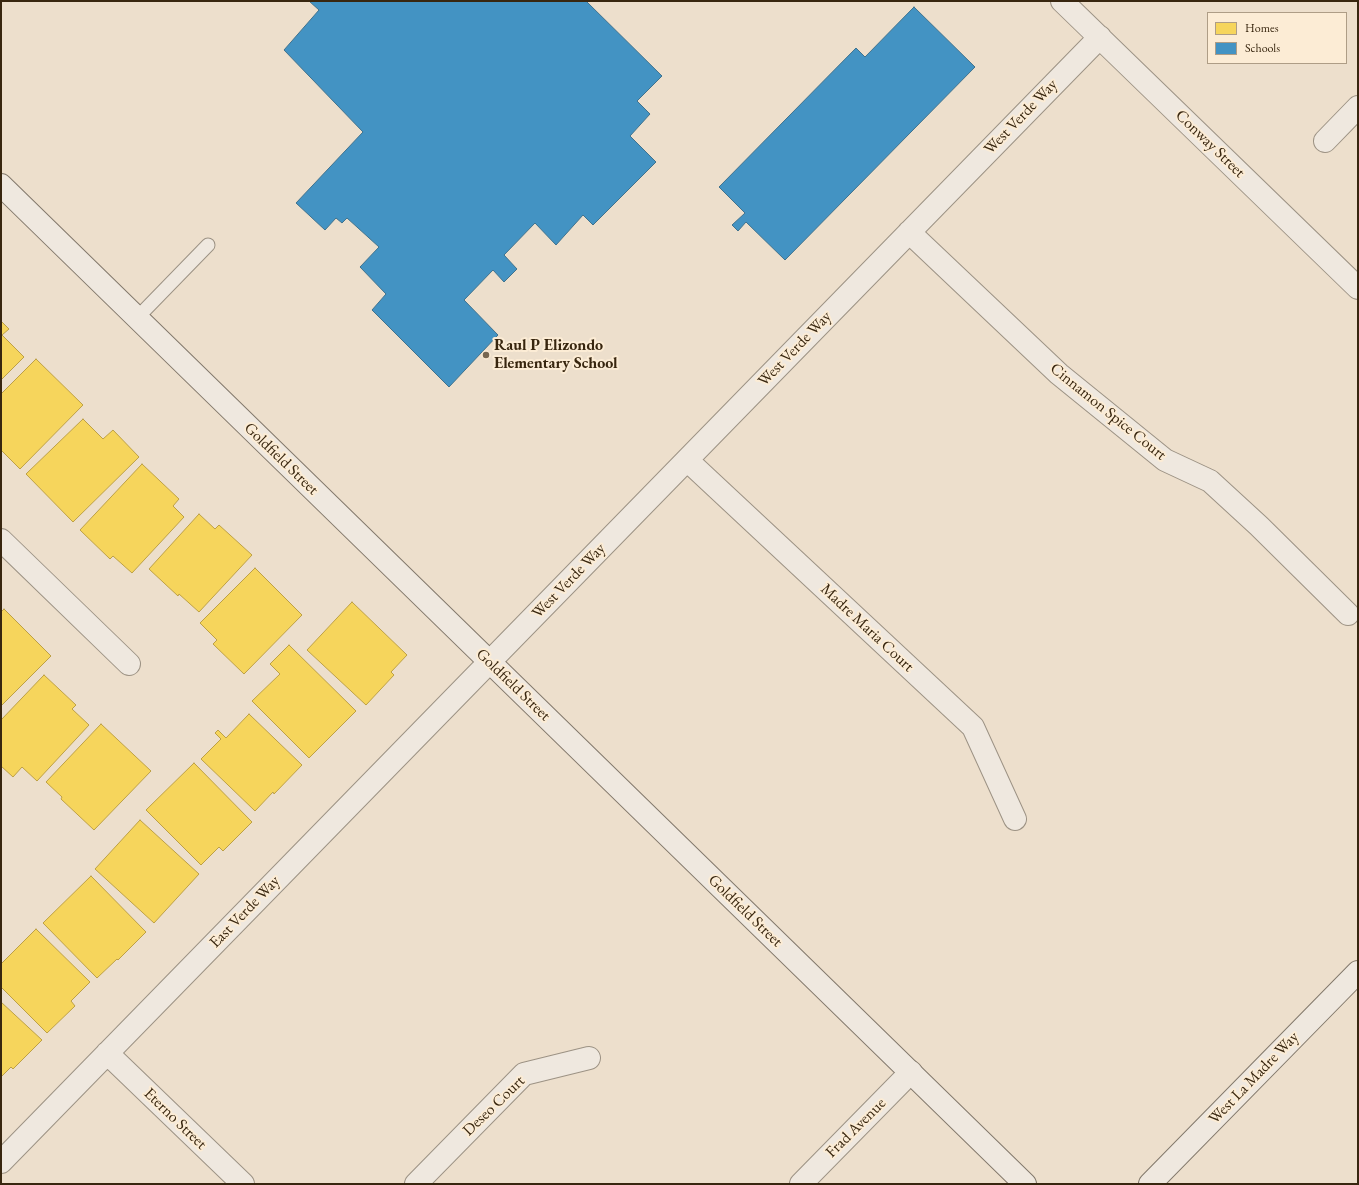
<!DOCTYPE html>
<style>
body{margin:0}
#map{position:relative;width:1359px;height:1185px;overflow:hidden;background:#eddfcc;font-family:"EB Garamond",serif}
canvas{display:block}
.frame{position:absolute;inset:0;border:2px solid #38260f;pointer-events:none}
.legend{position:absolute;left:1207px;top:12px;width:140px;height:52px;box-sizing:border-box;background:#fcecd5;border:1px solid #ae9d86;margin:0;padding:5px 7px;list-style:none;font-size:12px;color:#38260f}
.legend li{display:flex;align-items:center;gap:8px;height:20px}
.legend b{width:20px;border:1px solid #ae9d86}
</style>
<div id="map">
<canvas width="1359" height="1185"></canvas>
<div class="frame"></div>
<ul class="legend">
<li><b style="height:11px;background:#f6d55c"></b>Homes</li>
<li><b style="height:11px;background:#4393c3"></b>Schools</li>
</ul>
</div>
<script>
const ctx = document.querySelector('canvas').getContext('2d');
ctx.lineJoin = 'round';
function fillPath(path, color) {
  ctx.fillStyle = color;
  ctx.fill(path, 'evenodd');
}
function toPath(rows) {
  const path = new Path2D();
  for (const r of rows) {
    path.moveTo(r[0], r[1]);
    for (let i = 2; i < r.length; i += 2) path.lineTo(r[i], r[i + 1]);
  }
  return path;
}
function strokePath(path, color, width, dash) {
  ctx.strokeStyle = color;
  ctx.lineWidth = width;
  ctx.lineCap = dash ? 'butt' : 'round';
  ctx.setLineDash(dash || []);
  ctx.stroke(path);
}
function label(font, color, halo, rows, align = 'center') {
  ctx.font = font + ' "EB Garamond",serif';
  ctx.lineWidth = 4;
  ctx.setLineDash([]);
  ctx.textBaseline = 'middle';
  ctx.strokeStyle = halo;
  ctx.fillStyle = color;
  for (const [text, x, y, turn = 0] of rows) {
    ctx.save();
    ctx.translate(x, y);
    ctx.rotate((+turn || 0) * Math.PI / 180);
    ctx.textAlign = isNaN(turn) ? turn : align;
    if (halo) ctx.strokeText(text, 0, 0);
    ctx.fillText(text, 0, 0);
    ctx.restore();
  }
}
const homes = toPath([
 [1,321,9,329,2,335,24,357,1,380,1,321],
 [36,359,83,405,20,469,2,451,1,452,1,394,36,359],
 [83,419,103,439,113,430,139,457,73,522,26,474,83,419],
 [142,464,179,499,173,506,184,517,132,573,113,556,110,559,80,530,142,464],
 [199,514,215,529,219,525,252,555,199,612,179,594,178,596,149,569,199,514],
 [255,568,302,615,244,674,213,644,217,640,200,623,255,568],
 [352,602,407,655,391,672,394,675,366,705,307,650,352,602],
 [4,609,51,656,1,706,1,612,4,609],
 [289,645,356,711,309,758,252,701,280,674,270,664,289,645],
 [44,675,76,705,72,709,89,725,37,781,22,767,13,777,1,766,1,720,44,675],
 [249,714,302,765,274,794,273,792,255,811,201,759,221,739,215,733,218,730,226,738,249,714],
 [101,724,151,771,94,830,61,799,62,797,46,782,101,724],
 [194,763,252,822,223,851,219,847,201,865,146,810,194,763],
 [140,820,199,874,154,923,95,869,140,820],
 [91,876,146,932,118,960,117,959,97,978,43,923,91,876],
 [36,929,90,982,71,1001,75,1006,47,1033,1,987,1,964,36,929],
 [1,1002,42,1040,13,1069,11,1067,1,1077,1,1002]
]);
const schools = toPath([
 [309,1,586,1,662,76,637,101,650,114,630,136,656,162,593,225,583,215,556,245,535,223,504,255,517,269,504,282,493,270,464,300,498,335,449,387,372,310,386,294,360,267,379,247,347,218,342,223,336,218,325,230,296,203,363,132,284,50,319,10,309,1],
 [914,7,975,67,785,260,746,222,738,231,732,225,745,213,719,187,856,48,865,57,914,7]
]);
const lane = toPath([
 [137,318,208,245]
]);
const street = toPath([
 [1062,1,1358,288],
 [1325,141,1358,107],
 [909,232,1059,374,1165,460,1210,481,1259,526,1348,614],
 [687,460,973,727,1015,819],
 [1,540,129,664],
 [107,1053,243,1184],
 [1,1162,1100,37],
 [416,1184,524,1074,589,1058],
 [801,1184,911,1072]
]);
const secondary = toPath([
 [1,185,1025,1184],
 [1150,1184,1358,972]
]);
const markers = [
 [486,355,4,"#776751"]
];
const streetNames = [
 ["West Verde Way",1021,117,-46],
 ["Conway Street",1210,144,44],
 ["West Verde Way",795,349,-46],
 ["Cinnamon Spice Court",1108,412,39],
 ["Goldfield Street",281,459,44],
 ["West Verde Way",569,581,-46],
 ["Madre Maria Court",867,628,43],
 ["Goldfield Street",513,685,44],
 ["Goldfield Street",745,911,44],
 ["East Verde Way",245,912,-46],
 ["West La Madre Way",1254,1078,-46],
 ["Deseo Court",494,1106,-44],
 ["Eterno Street",175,1119,44],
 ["Frad Avenue",856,1128,-45]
];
const poiNames = [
 ["Raul P Elizondo",494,346],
 ["Elementary School",494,364]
];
fillPath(homes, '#f6d55c');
strokePath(homes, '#bda045', 1);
fillPath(schools, '#4393c3');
strokePath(schools, '#40728d', 1);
strokePath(lane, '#9c9284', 15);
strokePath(street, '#9c9284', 24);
strokePath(secondary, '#82786b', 24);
strokePath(lane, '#efe8df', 13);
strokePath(street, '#efe8df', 22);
strokePath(secondary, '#efe8df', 22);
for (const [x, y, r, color] of markers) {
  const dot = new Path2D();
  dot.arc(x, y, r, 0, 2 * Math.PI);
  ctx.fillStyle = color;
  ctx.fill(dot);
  strokePath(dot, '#fcecd5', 1.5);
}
label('16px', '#38260f', '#fcecd5', streetNames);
label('bold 16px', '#38260f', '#fcecd5', poiNames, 'left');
</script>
